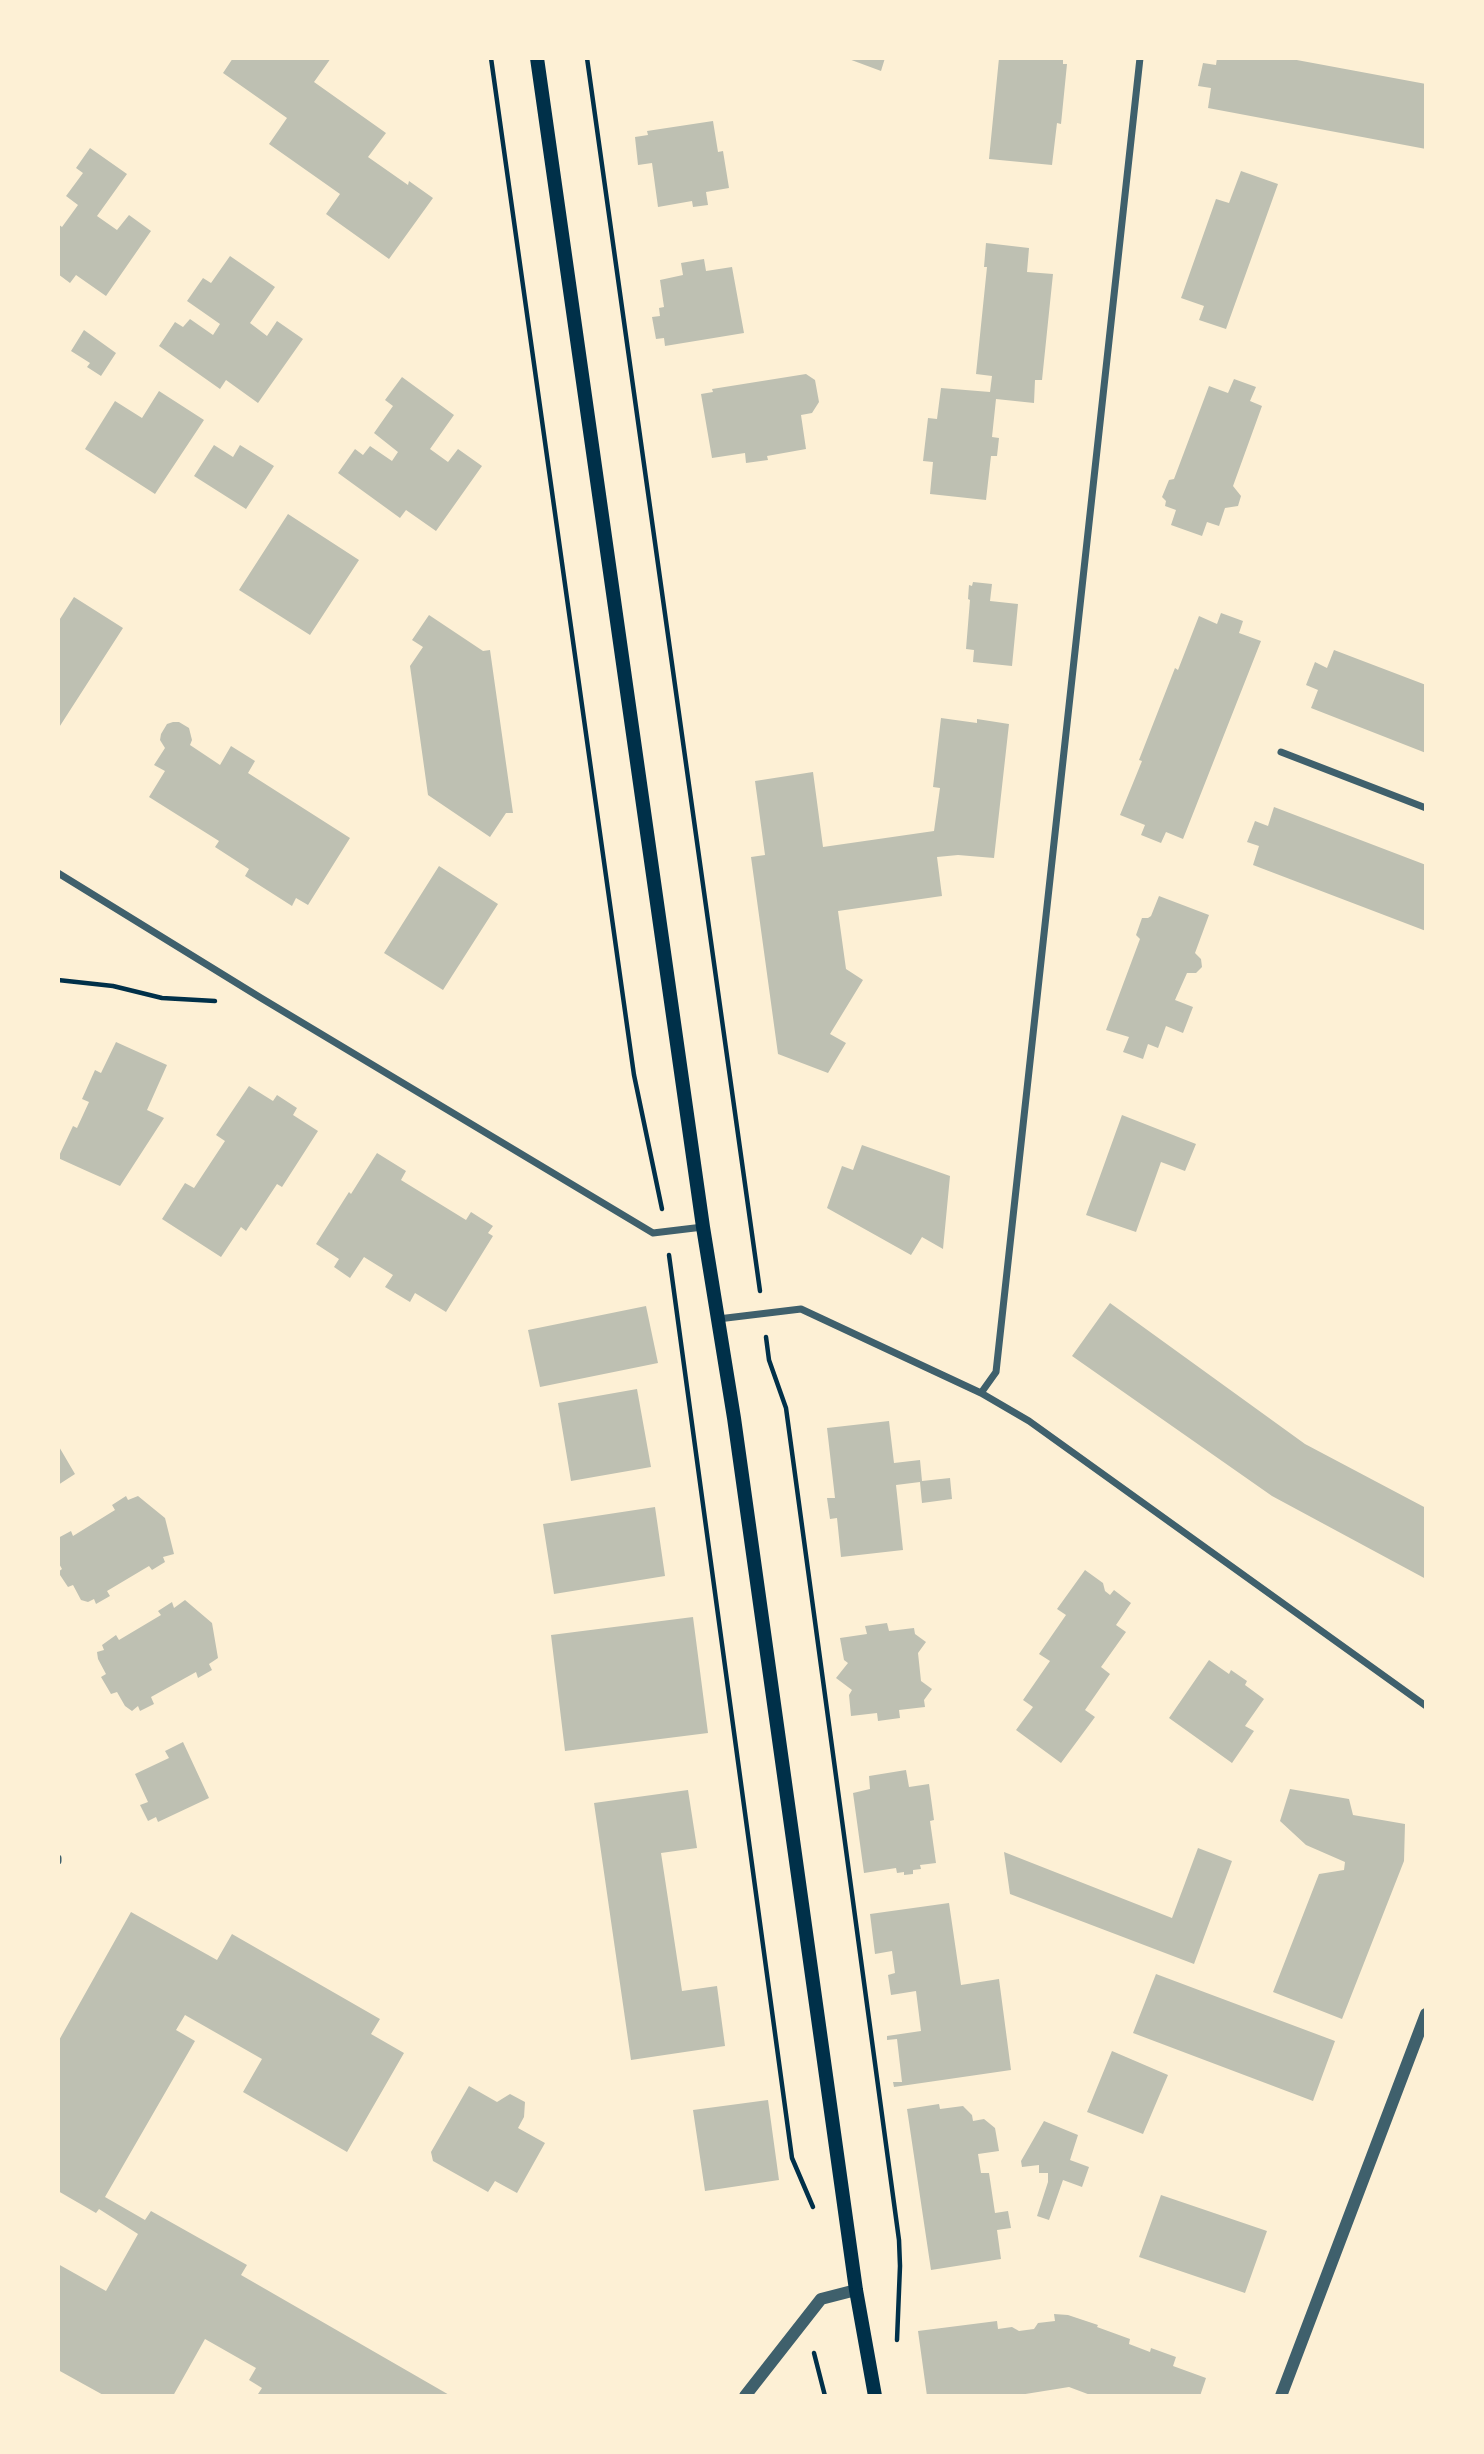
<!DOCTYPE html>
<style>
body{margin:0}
#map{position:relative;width:1484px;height:2454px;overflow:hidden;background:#fdf0d5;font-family:"Fira Sans Condensed",sans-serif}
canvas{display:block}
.frame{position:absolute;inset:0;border:60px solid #fdf0d5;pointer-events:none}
</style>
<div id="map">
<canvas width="1484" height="2454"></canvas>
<div class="frame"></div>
</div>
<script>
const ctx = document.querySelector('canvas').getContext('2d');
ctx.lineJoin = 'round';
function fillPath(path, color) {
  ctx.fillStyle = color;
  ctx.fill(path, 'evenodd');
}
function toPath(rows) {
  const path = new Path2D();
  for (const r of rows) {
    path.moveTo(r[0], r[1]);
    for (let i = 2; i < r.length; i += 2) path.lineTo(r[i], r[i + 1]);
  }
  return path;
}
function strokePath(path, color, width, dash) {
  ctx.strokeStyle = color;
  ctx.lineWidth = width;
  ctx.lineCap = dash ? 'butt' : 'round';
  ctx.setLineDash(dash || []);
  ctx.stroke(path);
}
const building = toPath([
 [233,58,331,58,314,82,386,133,368,157,408,185,409,181,433,198,389,259,326,214,340,194,269,144,287,118,223,73],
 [846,58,885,58,881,71],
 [999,58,1063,58,1063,64,1067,64,1061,124,1057,123,1052,165,989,159],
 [1217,58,1286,58,1426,84,1426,149,1208,108,1211,88,1198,86,1203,63,1216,65],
 [713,121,718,152,723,151,729,188,706,192,708,205,693,207,692,201,658,207,652,163,638,165,635,137,648,135,647,131],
 [90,148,127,174,97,216,117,230,129,215,151,231,106,296,76,275,70,283,58,274,58,224,62,227,78,205,66,196,83,173,76,168],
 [1241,171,1278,184,1226,329,1199,320,1204,306,1181,298,1216,199,1229,203],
 [986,243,1029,248,1027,272,1053,274,1042,380,1035,380,1034,403,996,399,992,437,999,438,997,456,991,456,986,500,930,494,933,462,923,461,928,418,937,419,941,388,990,392,992,376,976,374,987,267,984,267],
 [230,256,275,287,250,323,267,336,277,321,303,339,258,403,226,380,220,389,159,346,175,322,183,327,190,319,213,335,220,324,187,301,203,278,211,283],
 [704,259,706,271,732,267,744,333,665,346,664,338,656,339,652,317,660,316,659,308,664,307,660,280,683,275,681,263],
 [84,330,116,353,101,376,87,367,90,363,71,351],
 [806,374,815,380,819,402,812,413,801,415,806,449,767,456,768,460,746,463,745,453,712,458,701,394,713,392,712,389],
 [402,377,454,415,430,449,448,462,458,449,482,466,436,531,406,510,400,518,338,473,355,449,363,455,370,446,392,461,398,452,374,433,393,406,385,400],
 [1234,379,1256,387,1250,401,1262,406,1233,486,1241,496,1238,506,1225,508,1219,526,1207,522,1202,536,1171,525,1176,510,1165,506,1166,501,1162,497,1169,480,1174,479,1209,386,1228,393],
 [159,391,204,420,155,494,85,449,115,401,142,418],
 [214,445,233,457,240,445,274,466,246,509,194,476],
 [288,514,359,560,310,635,239,590],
 [973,582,992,584,990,601,1018,604,1012,666,973,662,974,650,966,649,970,600,968,599,969,585,972,586],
 [74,597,123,628,58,729,58,622],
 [1221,613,1243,621,1239,633,1261,641,1183,839,1166,832,1161,843,1141,835,1145,825,1120,815,1142,761,1139,760,1175,668,1178,670,1199,616,1217,624],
 [429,615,483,651,490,650,513,813,506,813,490,837,428,795,410,666,423,647,412,640],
 [1334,650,1426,685,1426,753,1311,708,1318,690,1306,685,1315,662,1327,668],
 [941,718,977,723,977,719,1009,724,994,858,958,855,937,857,942,896,838,911,846,969,863,980,830,1034,846,1043,828,1073,778,1054,751,857,765,855,755,781,813,772,823,847,934,831,940,788,933,787],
 [173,722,179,722,189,728,192,740,190,745,220,765,231,746,255,761,248,773,350,838,308,905,296,898,292,906,245,876,249,869,215,847,219,841,149,797,165,771,154,765,165,748,160,740,161,734,167,724],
 [1274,807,1426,865,1426,931,1253,865,1259,846,1247,842,1255,821,1268,826],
 [439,866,498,904,443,990,384,953],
 [1159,896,1209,915,1195,953,1201,959,1202,967,1196,973,1187,973,1175,1000,1193,1007,1183,1033,1166,1026,1158,1048,1148,1044,1143,1059,1123,1052,1129,1037,1106,1030,1140,939,1136,935,1142,918,1148,918,1151,916],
 [116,1042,167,1065,147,1110,164,1118,120,1186,58,1158,73,1126,77,1128,89,1102,82,1099,95,1070,101,1073],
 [249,1086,273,1101,277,1095,297,1108,293,1115,318,1131,282,1187,277,1184,246,1231,241,1227,221,1257,162,1219,185,1183,194,1188,225,1141,216,1135],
 [1122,1115,1196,1144,1185,1171,1161,1162,1136,1232,1086,1215],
 [862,1145,950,1176,943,1249,922,1237,911,1255,827,1208,842,1166,853,1170],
 [377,1153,406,1171,401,1180,466,1220,471,1212,493,1226,488,1233,493,1236,446,1312,415,1293,410,1302,385,1287,393,1275,364,1257,350,1278,334,1267,339,1259,316,1244,349,1192,351,1194],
 [1110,1303,1305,1444,1426,1508,1426,1579,1272,1496,1072,1356],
 [646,1306,658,1363,540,1387,528,1330],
 [637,1389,651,1467,571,1481,558,1403],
 [889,1421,894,1463,920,1460,922,1481,950,1478,952,1499,922,1503,920,1482,896,1485,903,1550,841,1557,837,1518,830,1519,827,1498,835,1498,827,1428],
 [58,1445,75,1474,58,1485],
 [126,1496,128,1500,138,1496,165,1518,174,1554,163,1557,165,1562,152,1570,149,1566,107,1591,110,1596,96,1604,94,1599,88,1602,81,1600,73,1585,68,1587,58,1572,62,1569,58,1562,58,1544,60,1543,58,1538,71,1531,73,1536,115,1510,112,1505],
 [655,1507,665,1576,554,1594,543,1524],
 [1085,1570,1103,1583,1105,1591,1110,1595,1114,1590,1131,1603,1116,1625,1126,1632,1101,1667,1110,1674,1085,1710,1095,1717,1061,1763,1016,1730,1033,1707,1023,1700,1050,1661,1039,1654,1066,1615,1057,1609],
 [185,1600,212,1623,218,1658,209,1664,212,1670,198,1678,196,1672,151,1697,154,1704,140,1711,138,1706,132,1711,125,1706,117,1692,111,1694,101,1677,106,1674,98,1659,97,1652,104,1650,102,1645,116,1635,119,1640,161,1615,158,1611,172,1602,174,1608],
 [693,1617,708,1733,565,1751,551,1635],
 [887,1623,889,1631,914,1628,915,1634,926,1642,918,1653,921,1681,932,1689,924,1700,925,1707,899,1710,900,1718,878,1721,877,1713,851,1716,849,1695,852,1690,836,1678,848,1663,844,1660,840,1638,867,1634,865,1626],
 [1209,1660,1229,1674,1231,1670,1247,1681,1245,1685,1264,1699,1245,1726,1254,1731,1232,1763,1169,1718],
 [183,1742,209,1798,158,1822,156,1817,148,1821,140,1805,148,1802,135,1774,169,1758,165,1751],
 [906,1770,909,1787,929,1784,934,1820,930,1821,936,1863,920,1865,921,1869,913,1870,913,1874,904,1875,904,1872,897,1873,896,1868,864,1873,853,1793,870,1789,869,1776],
 [1290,1789,1349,1799,1353,1815,1405,1824,1404,1861,1342,2019,1273,1992,1319,1874,1344,1870,1345,1862,1306,1845,1280,1821],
 [688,1790,697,1848,661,1853,682,1991,717,1986,725,2046,631,2060,594,1803],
 [1198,1848,1232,1861,1194,1964,1010,1894,1004,1852,1172,1918],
 [949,1903,961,1985,999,1979,1011,2070,894,2087,893,2082,902,2082,897,2039,887,2040,887,2036,921,2031,916,1991,891,1995,888,1975,895,1973,892,1951,875,1954,870,1914],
 [131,1912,217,1960,232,1934,380,2019,371,2034,404,2053,347,2152,243,2092,262,2059,185,2015,176,2030,195,2041,105,2197,145,2220,151,2211,247,2265,241,2275,451,2396,262,2396,258,2394,262,2388,249,2380,256,2368,205,2339,173,2396,105,2396,58,2370,58,2264,106,2291,138,2234,99,2209,96,2213,58,2191,58,2042],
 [1156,1974,1335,2041,1313,2101,1133,2033],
 [1112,2051,1168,2075,1143,2134,1087,2112],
 [469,2086,497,2102,510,2094,525,2102,524,2117,518,2128,545,2143,517,2193,495,2181,488,2192,433,2161,431,2152],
 [768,2100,779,2180,705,2191,693,2110],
 [939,2104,940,2109,963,2106,972,2115,973,2121,984,2119,995,2128,999,2151,978,2154,981,2173,989,2173,995,2213,1008,2211,1011,2228,997,2230,1001,2259,931,2270,907,2109],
 [1044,2121,1078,2135,1070,2160,1089,2167,1082,2187,1063,2180,1049,2220,1037,2216,1048,2182,1048,2173,1039,2173,1039,2165,1022,2167,1021,2161],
 [1161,2195,1267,2231,1245,2293,1139,2257],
 [1054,2314,1068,2315,1098,2325,1097,2327,1130,2339,1129,2344,1150,2352,1151,2348,1176,2357,1173,2366,1206,2378,1200,2396,1093,2396,1069,2387,1013,2396,927,2396,918,2331,997,2321,998,2329,1012,2327,1019,2331,1034,2329,1038,2323,1055,2321]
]);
const path = toPath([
 [491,58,634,1075,662,1209],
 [587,58,760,1291],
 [58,980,113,986,162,998,215,1001],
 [669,1255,792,2158,813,2207],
 [766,1337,769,1360,786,1408,899,2240,900,2266,897,2340],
 [814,2353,825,2396]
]);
const minor = toPath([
 [1281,752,1426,808],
 [58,873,261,998,653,1233,703,1227],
 [718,1319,801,1309,981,1393,1029,1421,1426,1706],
 [981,1393,996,1372,1140,58],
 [58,1858,58,1861]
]);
const tertiary = toPath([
 [745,2396,821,2299,856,2290],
 [1281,2396,1426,2014]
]);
const secondary = toPath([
 [537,58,703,1227,734,1418,856,2290,875,2396]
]);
fillPath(building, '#bec0b2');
strokePath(path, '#003049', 4.5);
strokePath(minor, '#3f606c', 7);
strokePath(tertiary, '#3f606c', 12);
strokePath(secondary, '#003049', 14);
</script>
